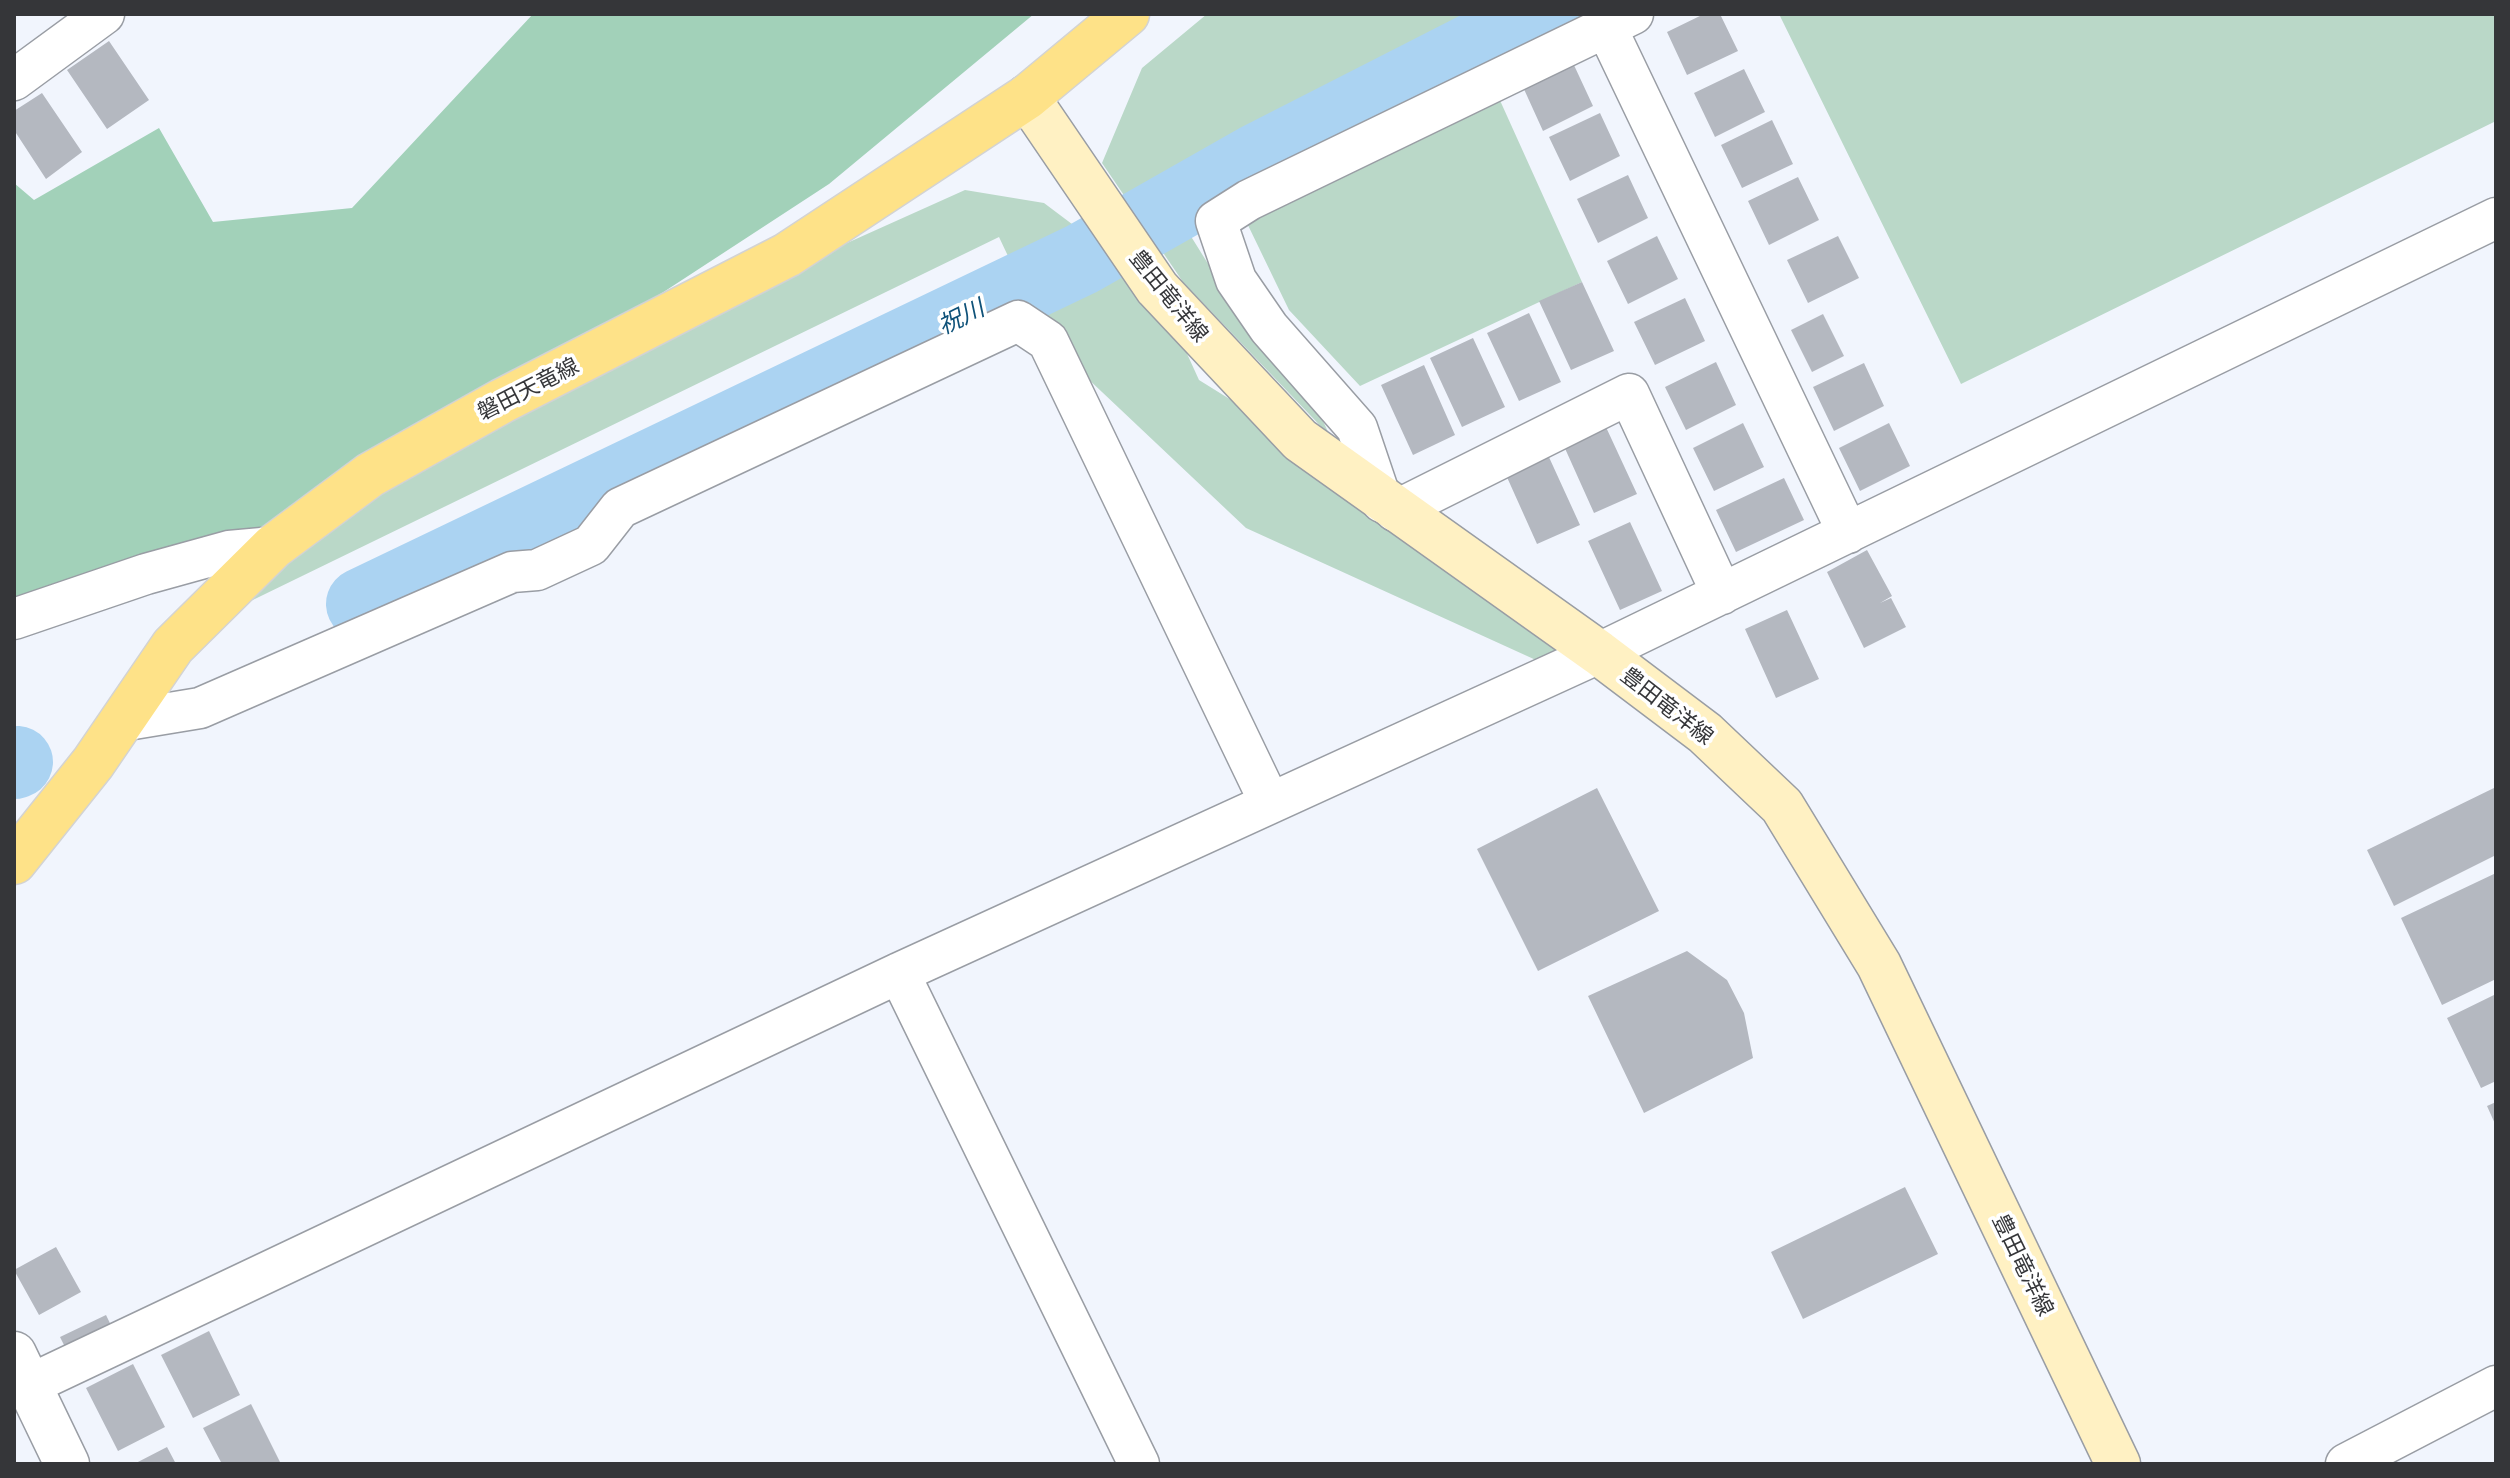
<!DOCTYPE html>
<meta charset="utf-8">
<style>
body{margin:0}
#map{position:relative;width:2510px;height:1478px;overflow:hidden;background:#f1f5fd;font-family:Commissioner,sans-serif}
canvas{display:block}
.frame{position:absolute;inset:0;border:16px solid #353639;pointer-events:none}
</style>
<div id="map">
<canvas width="2510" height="1478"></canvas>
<div class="frame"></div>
</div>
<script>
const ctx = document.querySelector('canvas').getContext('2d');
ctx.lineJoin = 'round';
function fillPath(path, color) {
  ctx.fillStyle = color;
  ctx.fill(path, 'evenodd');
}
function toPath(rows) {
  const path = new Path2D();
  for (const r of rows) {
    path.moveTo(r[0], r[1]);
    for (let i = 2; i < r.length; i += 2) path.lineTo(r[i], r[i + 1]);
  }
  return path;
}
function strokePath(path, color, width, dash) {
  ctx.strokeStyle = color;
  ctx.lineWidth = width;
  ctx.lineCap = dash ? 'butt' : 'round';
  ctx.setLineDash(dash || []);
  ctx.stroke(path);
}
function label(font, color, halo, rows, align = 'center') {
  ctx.font = font + ' Commissioner,"Noto Sans JP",sans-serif';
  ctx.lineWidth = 7;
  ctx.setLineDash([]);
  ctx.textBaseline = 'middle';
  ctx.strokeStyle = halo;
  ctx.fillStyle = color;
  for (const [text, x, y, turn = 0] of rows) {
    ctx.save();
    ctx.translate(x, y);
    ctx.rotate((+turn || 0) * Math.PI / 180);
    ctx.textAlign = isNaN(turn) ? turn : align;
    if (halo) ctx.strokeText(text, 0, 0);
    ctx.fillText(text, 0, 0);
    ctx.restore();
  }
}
const green = toPath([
 [1207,14,1585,14,1200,204,1182,222,1250,331,1315,404,1330,436,1183,282,1102,163,1142,68],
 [1779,14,2496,14,2496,121,1961,384],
 [1498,96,1582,282,1360,386,1289,310,1245,219],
 [965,190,1044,203,1157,288,1199,380,1326,459,1574,636,1560,671,1246,528,1048,341,999,237,187,632,342,496,560,372]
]);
const forest = toPath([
 [533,14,1034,14,829,184,273,547,14,637,14,183,34,200,159,128,213,222,352,208]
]);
const river = toPath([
 [362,604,1082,259,1258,159,1511,30,1551,14],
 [14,763,17,762]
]);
const building = toPath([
 [1704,14,1720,14,1738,51,1687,75,1667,32],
 [109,41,149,100,107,129,67,70],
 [1573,63,1593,106,1543,131,1523,87],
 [1744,69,1765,112,1715,137,1694,93],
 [42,93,82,152,46,179,14,130,14,111],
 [1600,113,1620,156,1570,181,1549,137],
 [1772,120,1793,164,1742,188,1721,145],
 [1628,175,1648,218,1598,243,1577,199],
 [1798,177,1819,220,1769,245,1748,201],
 [1657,236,1678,279,1628,304,1607,261],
 [1838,236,1859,278,1808,303,1787,260],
 [1582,282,1614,351,1571,370,1539,301],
 [1685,298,1705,341,1655,365,1634,322],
 [1529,313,1561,382,1519,401,1487,333],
 [1823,314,1844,356,1812,372,1791,330],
 [1473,338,1505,407,1462,427,1430,358],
 [1716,362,1736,405,1686,430,1665,387],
 [1864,363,1884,406,1834,431,1813,387],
 [1424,365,1455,435,1413,455,1381,385],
 [1743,423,1764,467,1714,491,1693,448],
 [1889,423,1910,466,1860,491,1839,448],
 [1605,425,1637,494,1594,513,1563,444],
 [1548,455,1580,525,1537,544,1506,475],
 [1784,478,1804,520,1736,552,1716,510],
 [1630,522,1662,591,1620,610,1588,541],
 [1867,550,1892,596,1880,603,1891,598,1906,627,1864,648,1827,572],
 [1787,610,1819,679,1776,698,1745,629],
 [2496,787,2496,855,2394,906,2367,850],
 [1597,788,1659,911,1538,971,1477,849],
 [2496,873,2496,979,2442,1005,2401,918],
 [1687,951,1727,980,1744,1013,1753,1058,1644,1113,1588,996],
 [2496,994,2496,1081,2481,1088,2447,1018],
 [2496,1102,2496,1126,2487,1106],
 [1905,1187,1938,1254,1803,1319,1771,1252],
 [56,1247,81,1292,39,1315,14,1270],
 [106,1315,123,1350,78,1373,60,1337],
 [209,1331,240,1395,193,1418,161,1355],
 [133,1364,165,1427,118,1451,86,1388],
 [251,1404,281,1464,222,1464,203,1428],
 [167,1447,176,1464,134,1464]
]);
const minor = toPath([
 [1606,27,1848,533],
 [14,80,104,14],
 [1382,502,1357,428,1269,328,1236,280,1216,221,1249,200,1633,14],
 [1395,511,1629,394,1722,594],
 [14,619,146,574,229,551,273,547],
 [121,721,200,708,512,572,537,570,591,545,620,508,1018,321,1048,341,1270,803],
 [899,973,1139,1464],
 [29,1385,899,973,1599,653,2496,218],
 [2346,1464,2496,1386]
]);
const tertiary = toPath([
 [14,1354,67,1464]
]);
const secondary = toPath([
 [1027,97,1157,288,1300,440,1599,653,1705,733,1782,806,1879,965,2118,1464]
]);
const primary = toPath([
 [14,862,93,763,173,646,273,547,370,475,502,401,787,255,1027,97,1127,14]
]);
const streetNames = [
 ["豊田竜洋線",1169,296,51],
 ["磐田天竜線",528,389,-27],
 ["豊田竜洋線",1667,706,38],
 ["豊田竜洋線",2023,1265,64]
];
const waterNames = [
 ["祝川",961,317,-26]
];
fillPath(green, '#bad8c8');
fillPath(forest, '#a2d1b9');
strokePath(river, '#abd3f2', 72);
fillPath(building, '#b4b8c0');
strokePath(minor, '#999da4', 43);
strokePath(tertiary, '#999da4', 47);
strokePath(secondary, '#999da4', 47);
strokePath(primary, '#d3d3d3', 47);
strokePath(minor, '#fff', 40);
strokePath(tertiary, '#fff', 44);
strokePath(secondary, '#fff1c3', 44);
strokePath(primary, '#fee288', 44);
label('22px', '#353639', '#fff', streetNames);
label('italic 24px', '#0f5279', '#fff', waterNames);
</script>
